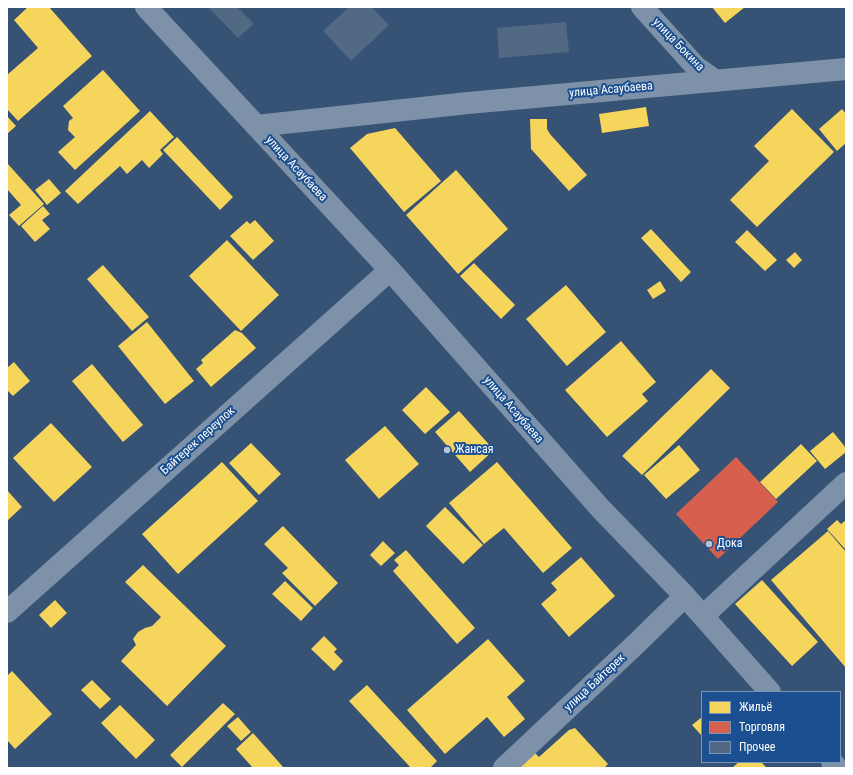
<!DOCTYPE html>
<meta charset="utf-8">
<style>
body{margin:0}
#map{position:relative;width:853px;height:775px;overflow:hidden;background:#365274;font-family:"Roboto Condensed",sans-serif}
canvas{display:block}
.frame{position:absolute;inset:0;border:8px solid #fff;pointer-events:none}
.legend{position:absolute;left:701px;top:691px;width:140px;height:72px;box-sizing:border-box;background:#1b4f8f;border:1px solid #7695bc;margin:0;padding:5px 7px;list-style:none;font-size:12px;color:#fff}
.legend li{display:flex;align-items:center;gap:8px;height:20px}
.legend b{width:20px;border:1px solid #7695bc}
</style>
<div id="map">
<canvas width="853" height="775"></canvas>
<div class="frame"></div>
<ul class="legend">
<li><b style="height:11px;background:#f6d55c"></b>Жильё</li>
<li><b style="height:11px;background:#d6604d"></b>Торговля</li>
<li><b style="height:11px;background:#526984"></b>Прочее</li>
</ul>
</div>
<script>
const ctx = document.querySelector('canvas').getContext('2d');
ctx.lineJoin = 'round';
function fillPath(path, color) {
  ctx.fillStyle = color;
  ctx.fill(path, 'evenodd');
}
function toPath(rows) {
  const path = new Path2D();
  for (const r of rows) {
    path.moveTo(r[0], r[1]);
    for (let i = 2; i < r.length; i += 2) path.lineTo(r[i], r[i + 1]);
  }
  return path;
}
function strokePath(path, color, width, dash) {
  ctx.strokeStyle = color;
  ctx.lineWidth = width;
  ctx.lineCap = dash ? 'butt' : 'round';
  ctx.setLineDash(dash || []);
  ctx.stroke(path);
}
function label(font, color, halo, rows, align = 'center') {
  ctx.font = font + ' "Roboto Condensed",sans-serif';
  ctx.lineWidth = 4;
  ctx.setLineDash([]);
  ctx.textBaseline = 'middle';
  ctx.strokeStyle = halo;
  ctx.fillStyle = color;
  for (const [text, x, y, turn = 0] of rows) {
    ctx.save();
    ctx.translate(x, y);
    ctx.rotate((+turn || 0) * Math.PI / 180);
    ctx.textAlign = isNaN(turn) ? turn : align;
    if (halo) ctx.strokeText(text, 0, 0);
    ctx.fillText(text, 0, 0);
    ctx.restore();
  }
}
const homes = toPath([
 [28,7,49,7,92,56,18,121,7,109,7,75,38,48,14,20],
 [712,7,745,7,725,23],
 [103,70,140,111,75,170,58,152,75,137,68,130,69,121,73,118,63,106],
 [646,107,649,126,602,133,599,114],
 [792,109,834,152,757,227,730,200,769,161,754,146],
 [842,109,846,114,846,143,837,151,819,129],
 [150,111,174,137,160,150,163,154,149,168,142,160,127,174,120,166,78,204,65,191],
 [7,116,16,126,7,134],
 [530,119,547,119,547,129,550,134,587,175,569,191,531,149],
 [395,128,441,181,404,212,350,148,367,134],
 [177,137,233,197,220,210,163,150],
 [7,163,44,204,19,226,9,215,21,205,7,189],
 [456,170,508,229,458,274,406,215],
 [49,179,61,193,47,205,35,190],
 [43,206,50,214,42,220,50,229,35,242,21,226],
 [255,220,274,241,253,260,230,236,247,221,250,224],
 [651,229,691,272,681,282,641,238],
 [747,230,777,260,765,271,735,242],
 [227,240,279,295,241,331,189,276],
 [795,252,802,260,794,268,786,260],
 [474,263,515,305,501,319,460,276],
 [103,265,149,317,132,331,87,279],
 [660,281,666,291,653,299,647,290],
 [566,285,606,332,567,366,526,319],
 [147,322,194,381,165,404,118,346],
 [235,330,242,333,256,348,211,387,196,369,203,363,201,360],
 [621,341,656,382,642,394,648,401,607,437,565,390],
 [14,362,30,381,13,396,7,390,7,368],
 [92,364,143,425,123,442,72,381],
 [711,369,730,388,642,475,622,456],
 [426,387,450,412,425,434,402,410],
 [459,411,494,450,470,472,435,432],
 [51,423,92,467,54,502,13,458],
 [385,426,419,464,379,499,345,460],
 [833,432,846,448,846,452,825,469,810,451],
 [251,443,281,474,259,495,229,463],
 [801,444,817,461,776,499,760,482],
 [679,445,700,470,666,499,644,475],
 [222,462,258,501,178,574,142,534],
 [497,462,572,548,543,573,504,528,484,544,449,503],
 [7,490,22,507,7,521],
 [445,507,483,545,463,564,426,526],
 [837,520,841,524,846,520,846,550,827,529],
 [283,526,338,583,315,606,282,573,288,568,264,544],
 [828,531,846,552,846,668,771,580],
 [383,541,395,553,381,566,370,555],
 [406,550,475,628,457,644,393,571,399,565,394,560],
 [581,557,615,596,569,637,541,604,557,590,551,583],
 [143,565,226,646,167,706,121,661,136,645,133,639,138,632,145,628,152,626,161,617,125,582],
 [762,580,818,642,792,666,735,604],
 [285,581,313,608,301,621,272,594],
 [55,600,67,613,51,628,39,615],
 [324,636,337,649,334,652,343,661,334,671,311,649],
 [488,639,525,681,507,697,525,719,504,737,487,717,445,754,407,710],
 [12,671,52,714,15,749,7,740,7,676],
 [92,680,111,699,100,709,81,690],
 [367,685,437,761,430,768,411,768,349,701],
 [223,703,235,714,182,767,170,755],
 [120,705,155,740,136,759,101,723],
 [238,717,251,732,241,741,227,726],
 [702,717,702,736,692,725],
 [575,728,608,764,604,768,517,768,534,752,539,757,569,730],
 [253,733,284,768,253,768,236,749],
 [739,762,761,762,767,768,732,768]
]);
const shops = toPath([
 [736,457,778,502,718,559,676,514]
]);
const building = toPath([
 [208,7,237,7,254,24,238,38],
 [349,7,372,7,389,25,351,61,323,31],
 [566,22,569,52,499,58,497,28]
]);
const street = toPath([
 [146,7,390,270,600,508,685,596,770,692],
 [642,7,696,67,716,81],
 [256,126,468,103,846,69],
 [7,612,390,270],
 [703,616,846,483],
 [832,762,837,768],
 [504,768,637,643,685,596]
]);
const markers = [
 [447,450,4,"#b9c2ce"],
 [709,544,4,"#b9c2ce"]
];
const streetNames = [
 ["улица Бокина",678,45,46],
 ["улица Асаубаева",611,90,-5],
 ["улица Асаубаева",296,169,47],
 ["улица Асаубаева",513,410,49],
 ["Байтерек переулок",198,441,-42],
 ["улица Байтерек",595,683,-43]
];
const poiNames = [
 ["Жансая",455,450],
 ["Дока",717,544]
];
fillPath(homes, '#f6d55c');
fillPath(shops, '#d6604d');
fillPath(building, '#526984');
strokePath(street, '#7d92a8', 22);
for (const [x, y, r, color] of markers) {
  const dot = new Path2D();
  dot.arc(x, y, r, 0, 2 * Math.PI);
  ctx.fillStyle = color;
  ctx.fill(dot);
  strokePath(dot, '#1b4f8f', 1.5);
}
label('12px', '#fff', '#1b4f8f', streetNames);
label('12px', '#fff', '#1b4f8f', poiNames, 'left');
</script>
